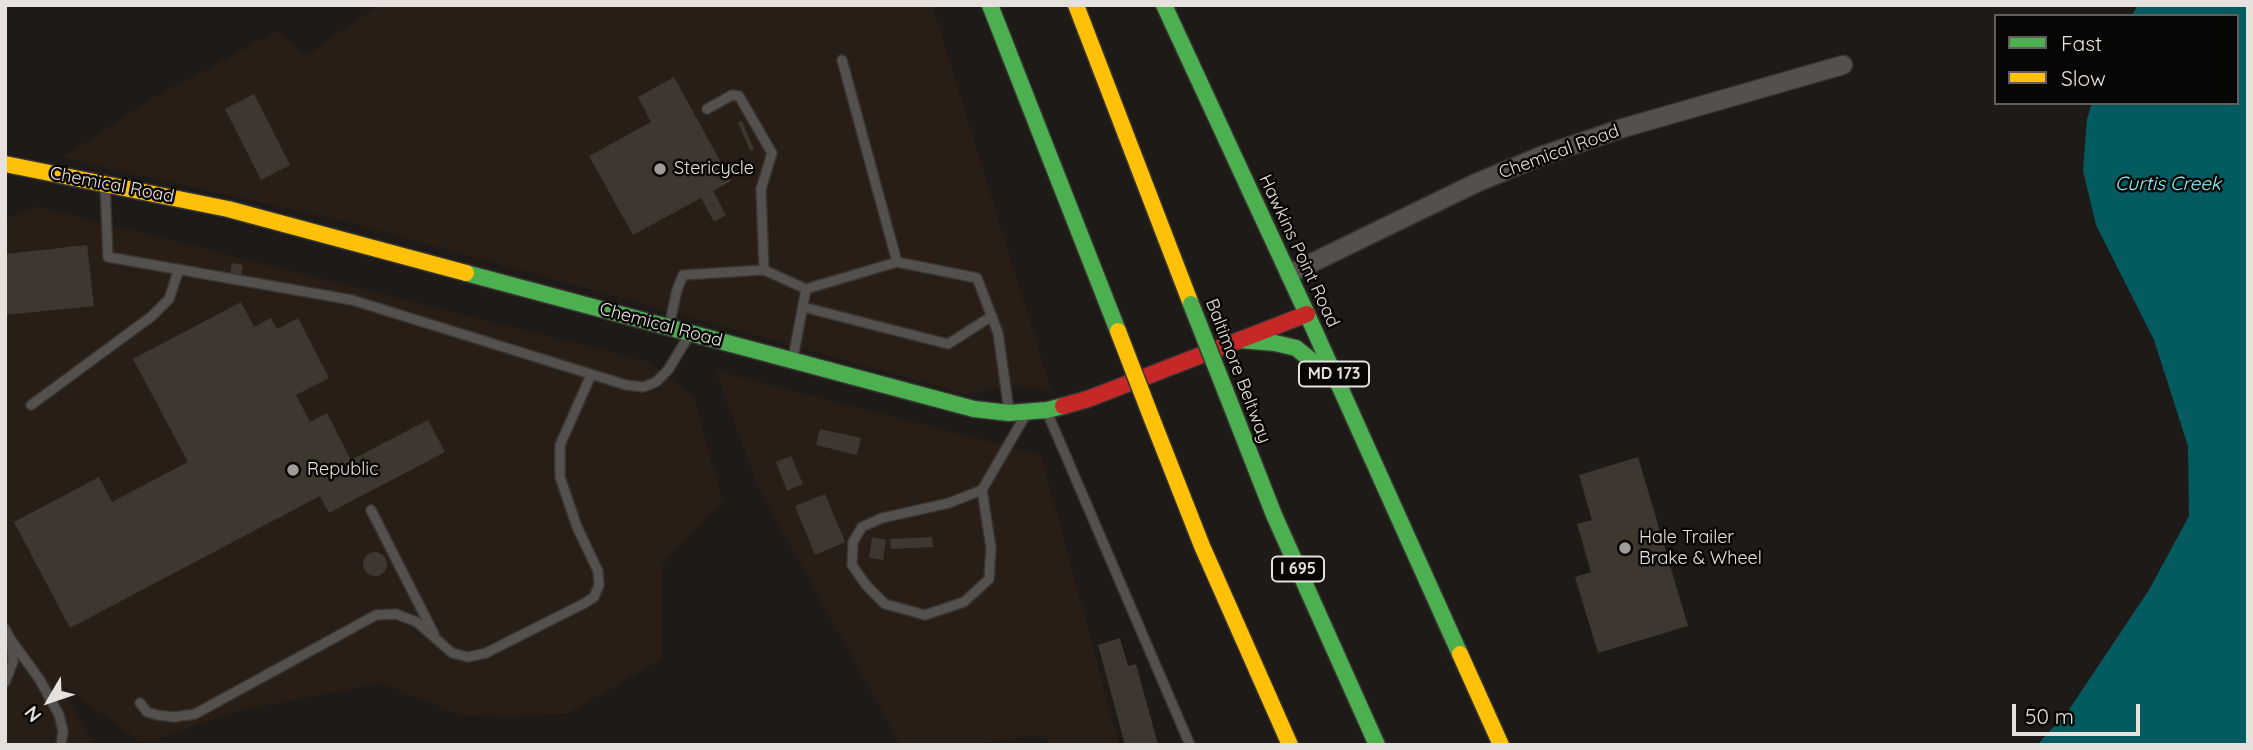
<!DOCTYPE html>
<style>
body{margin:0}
#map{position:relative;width:2253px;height:750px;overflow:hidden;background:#1e1a17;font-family:Quicksand,sans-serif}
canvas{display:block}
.frame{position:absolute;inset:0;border:7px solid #e6e1dd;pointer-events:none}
.legend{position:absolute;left:1994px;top:14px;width:245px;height:91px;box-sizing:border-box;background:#080604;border:2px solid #615e5b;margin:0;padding:9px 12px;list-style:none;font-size:21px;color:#e6e1dd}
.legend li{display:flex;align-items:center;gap:14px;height:35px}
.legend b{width:35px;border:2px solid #615e5b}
.north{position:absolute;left:14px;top:666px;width:70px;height:70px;-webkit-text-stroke:5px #080604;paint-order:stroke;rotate:231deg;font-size:19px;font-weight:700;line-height:28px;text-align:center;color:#e6e1dd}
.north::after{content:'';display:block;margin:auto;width:24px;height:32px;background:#e6e1dd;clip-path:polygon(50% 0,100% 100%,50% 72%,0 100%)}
.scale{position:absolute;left:2012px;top:704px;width:128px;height:32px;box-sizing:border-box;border:4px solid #e6e1dd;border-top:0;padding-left:9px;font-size:21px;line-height:24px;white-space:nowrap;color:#e6e1dd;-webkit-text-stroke:5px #080604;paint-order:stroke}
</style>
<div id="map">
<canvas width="2253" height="750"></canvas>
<div class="frame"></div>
<ul class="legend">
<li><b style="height:9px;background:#4caf50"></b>Fast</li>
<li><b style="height:9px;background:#ffc107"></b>Slow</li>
</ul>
<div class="north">N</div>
<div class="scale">50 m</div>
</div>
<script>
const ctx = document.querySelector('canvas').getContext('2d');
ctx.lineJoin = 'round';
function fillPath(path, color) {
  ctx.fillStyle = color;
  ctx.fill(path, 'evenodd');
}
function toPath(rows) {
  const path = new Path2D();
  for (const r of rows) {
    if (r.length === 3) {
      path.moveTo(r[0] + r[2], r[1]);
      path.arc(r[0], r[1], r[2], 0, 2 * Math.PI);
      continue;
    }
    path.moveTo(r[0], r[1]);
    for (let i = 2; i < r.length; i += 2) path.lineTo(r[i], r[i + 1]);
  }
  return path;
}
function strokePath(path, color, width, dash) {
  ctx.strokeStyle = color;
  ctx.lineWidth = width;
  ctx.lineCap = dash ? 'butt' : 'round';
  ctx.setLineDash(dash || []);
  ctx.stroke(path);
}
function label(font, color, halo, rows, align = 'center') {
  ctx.font = font + ' Quicksand,sans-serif';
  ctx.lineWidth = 5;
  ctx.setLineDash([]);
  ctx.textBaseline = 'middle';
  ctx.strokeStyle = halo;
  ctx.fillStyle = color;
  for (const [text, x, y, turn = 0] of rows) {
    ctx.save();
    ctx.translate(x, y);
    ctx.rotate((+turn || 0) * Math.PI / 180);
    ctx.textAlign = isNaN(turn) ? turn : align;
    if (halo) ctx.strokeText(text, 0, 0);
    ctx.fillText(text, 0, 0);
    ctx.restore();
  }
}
const built = toPath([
 [378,5,932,5,1051,390,1021,385,966,394,348,222,63,158,157,96,278,31,306,56],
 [36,206,649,362,694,397,722,501,661,566,661,659,567,714,463,716,382,683,240,710,164,737,140,741,61,684,94,745,5,745,5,220],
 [716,371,1041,455,1119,745,1050,745,1044,734,968,745,901,745,758,487]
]);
const water = toPath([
 [2138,5,2248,5,2248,745,2037,745,2068,711,2149,590,2189,516,2188,446,2154,340,2096,225,2083,171,2087,119,2092,103,2237,103,2237,16,2131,16]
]);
const building = toPath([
 [674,77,731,181,713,191,726,215,714,222,701,198,633,235,589,156,651,122,638,97],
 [254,94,290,165,261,180,225,109],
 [742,121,754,150,750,151,738,122],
 [87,245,94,306,5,315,5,254],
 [232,263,243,265,241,276,230,274],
 [241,302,254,327,271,318,277,329,298,318,329,378,296,395,310,422,327,413,351,460,428,420,445,452,329,513,320,496,70,628,14,522,99,477,112,502,188,462,133,359],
 [820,429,861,438,857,455,816,445],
 [791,456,803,484,787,491,776,462],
 [1638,457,1688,626,1598,653,1575,577,1591,572,1577,524,1592,520,1579,475],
 [825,494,845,542,815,555,795,506],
 [872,537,886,540,883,560,869,558],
 [932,537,933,547,891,549,890,539],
 [375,564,12],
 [1120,638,1128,666,1136,664,1158,745,1125,745,1098,645]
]);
const lane = toPath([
 [842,60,897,262],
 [105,185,108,257,352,300,626,385,643,387,656,382,668,370,690,334],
 [764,270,806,289,793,358],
 [806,289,897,262,977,278,998,333,1009,411],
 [803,307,948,344,992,316],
 [669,326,677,290,683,275,764,270,761,189,772,153,739,96,732,95,707,109],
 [31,405,152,316,169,299,179,269],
 [1047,412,1190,745],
 [982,490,991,548,989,579,964,602,925,615,885,604,866,585,852,565,853,542,862,527,882,518,949,503,982,490,1025,416],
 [371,510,434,634],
 [5,629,11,640,13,662,5,682],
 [11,640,40,680,59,715,63,731,61,745],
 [140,703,147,712,157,715,174,717,195,714,376,615,396,614,417,622,452,653,468,657,486,653,585,603,594,597,599,585,598,571,577,527,560,477,560,445,591,375]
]);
const street = toPath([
 [1289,274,1476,183,1541,156,1623,128,1843,65]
]);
const fast = toPath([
 [990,5,1118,331],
 [1164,5,1307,314,1460,654],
 [466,273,974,409,1009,413,1047,410,1063,406],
 [1240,340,1275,343,1296,348,1332,377],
 [1225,390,1274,515,1377,745]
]);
const slow = toPath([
 [1076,5,1191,304],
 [5,164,228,209,466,273],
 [1152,419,1202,546,1290,745],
 [1460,654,1501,745]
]);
const jam = toPath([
 [1063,406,1088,399,1307,314]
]);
const fastBridge = toPath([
 [1191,304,1225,390]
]);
const slowBridge = toPath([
 [1118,331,1152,419]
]);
const markers = [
 [660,169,7,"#a09b98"],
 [293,470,7,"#a09b98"],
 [1625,548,7,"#a09b98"]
];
const shields = [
 [1334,374,70],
 [1298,569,52]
];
const shieldNames = [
 ["MD 173",1334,374],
 ["I 695",1298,569]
];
const streetNames = [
 ["Chemical Road",1559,152,-20],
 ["Chemical Road",112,185,11],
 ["Hawkins Point Road",1299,251,65],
 ["Chemical Road",661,325,15],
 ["Baltimore Beltway",1238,371,69]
];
const poiNames = [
 ["Stericycle",674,169],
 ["Republic",307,470],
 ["Hale Trailer",1639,538],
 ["Brake & Wheel",1639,559]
];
const waterNames = [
 ["Curtis Creek",2168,184]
];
fillPath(built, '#291e15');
fillPath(water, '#035b60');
fillPath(building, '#3e3730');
strokePath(lane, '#373532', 12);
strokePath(street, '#373532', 21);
strokePath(fast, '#373532', 19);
strokePath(slow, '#373532', 19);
strokePath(jam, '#373532', 19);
strokePath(lane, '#53504e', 9);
strokePath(street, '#53504e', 18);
strokePath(fast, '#4caf50', 16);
strokePath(slow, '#ffc107', 16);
strokePath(jam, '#c62828', 16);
strokePath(fastBridge, '#373532', 19, []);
strokePath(slowBridge, '#373532', 19, []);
strokePath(fastBridge, '#4caf50', 16);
strokePath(slowBridge, '#ffc107', 16);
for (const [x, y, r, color] of markers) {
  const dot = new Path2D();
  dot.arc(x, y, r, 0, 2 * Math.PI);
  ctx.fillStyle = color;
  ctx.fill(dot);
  strokePath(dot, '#080604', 2.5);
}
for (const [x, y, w] of shields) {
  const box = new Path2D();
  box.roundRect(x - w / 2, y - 12.5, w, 25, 5);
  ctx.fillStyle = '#080604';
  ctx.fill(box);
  strokePath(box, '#e6e1dd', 2);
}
label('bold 16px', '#e6e1dd', null, shieldNames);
label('18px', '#e6e1dd', '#080604', streetNames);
label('18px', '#e6e1dd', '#080604', poiNames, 'left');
label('italic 19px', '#89f6fe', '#080604', waterNames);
</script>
